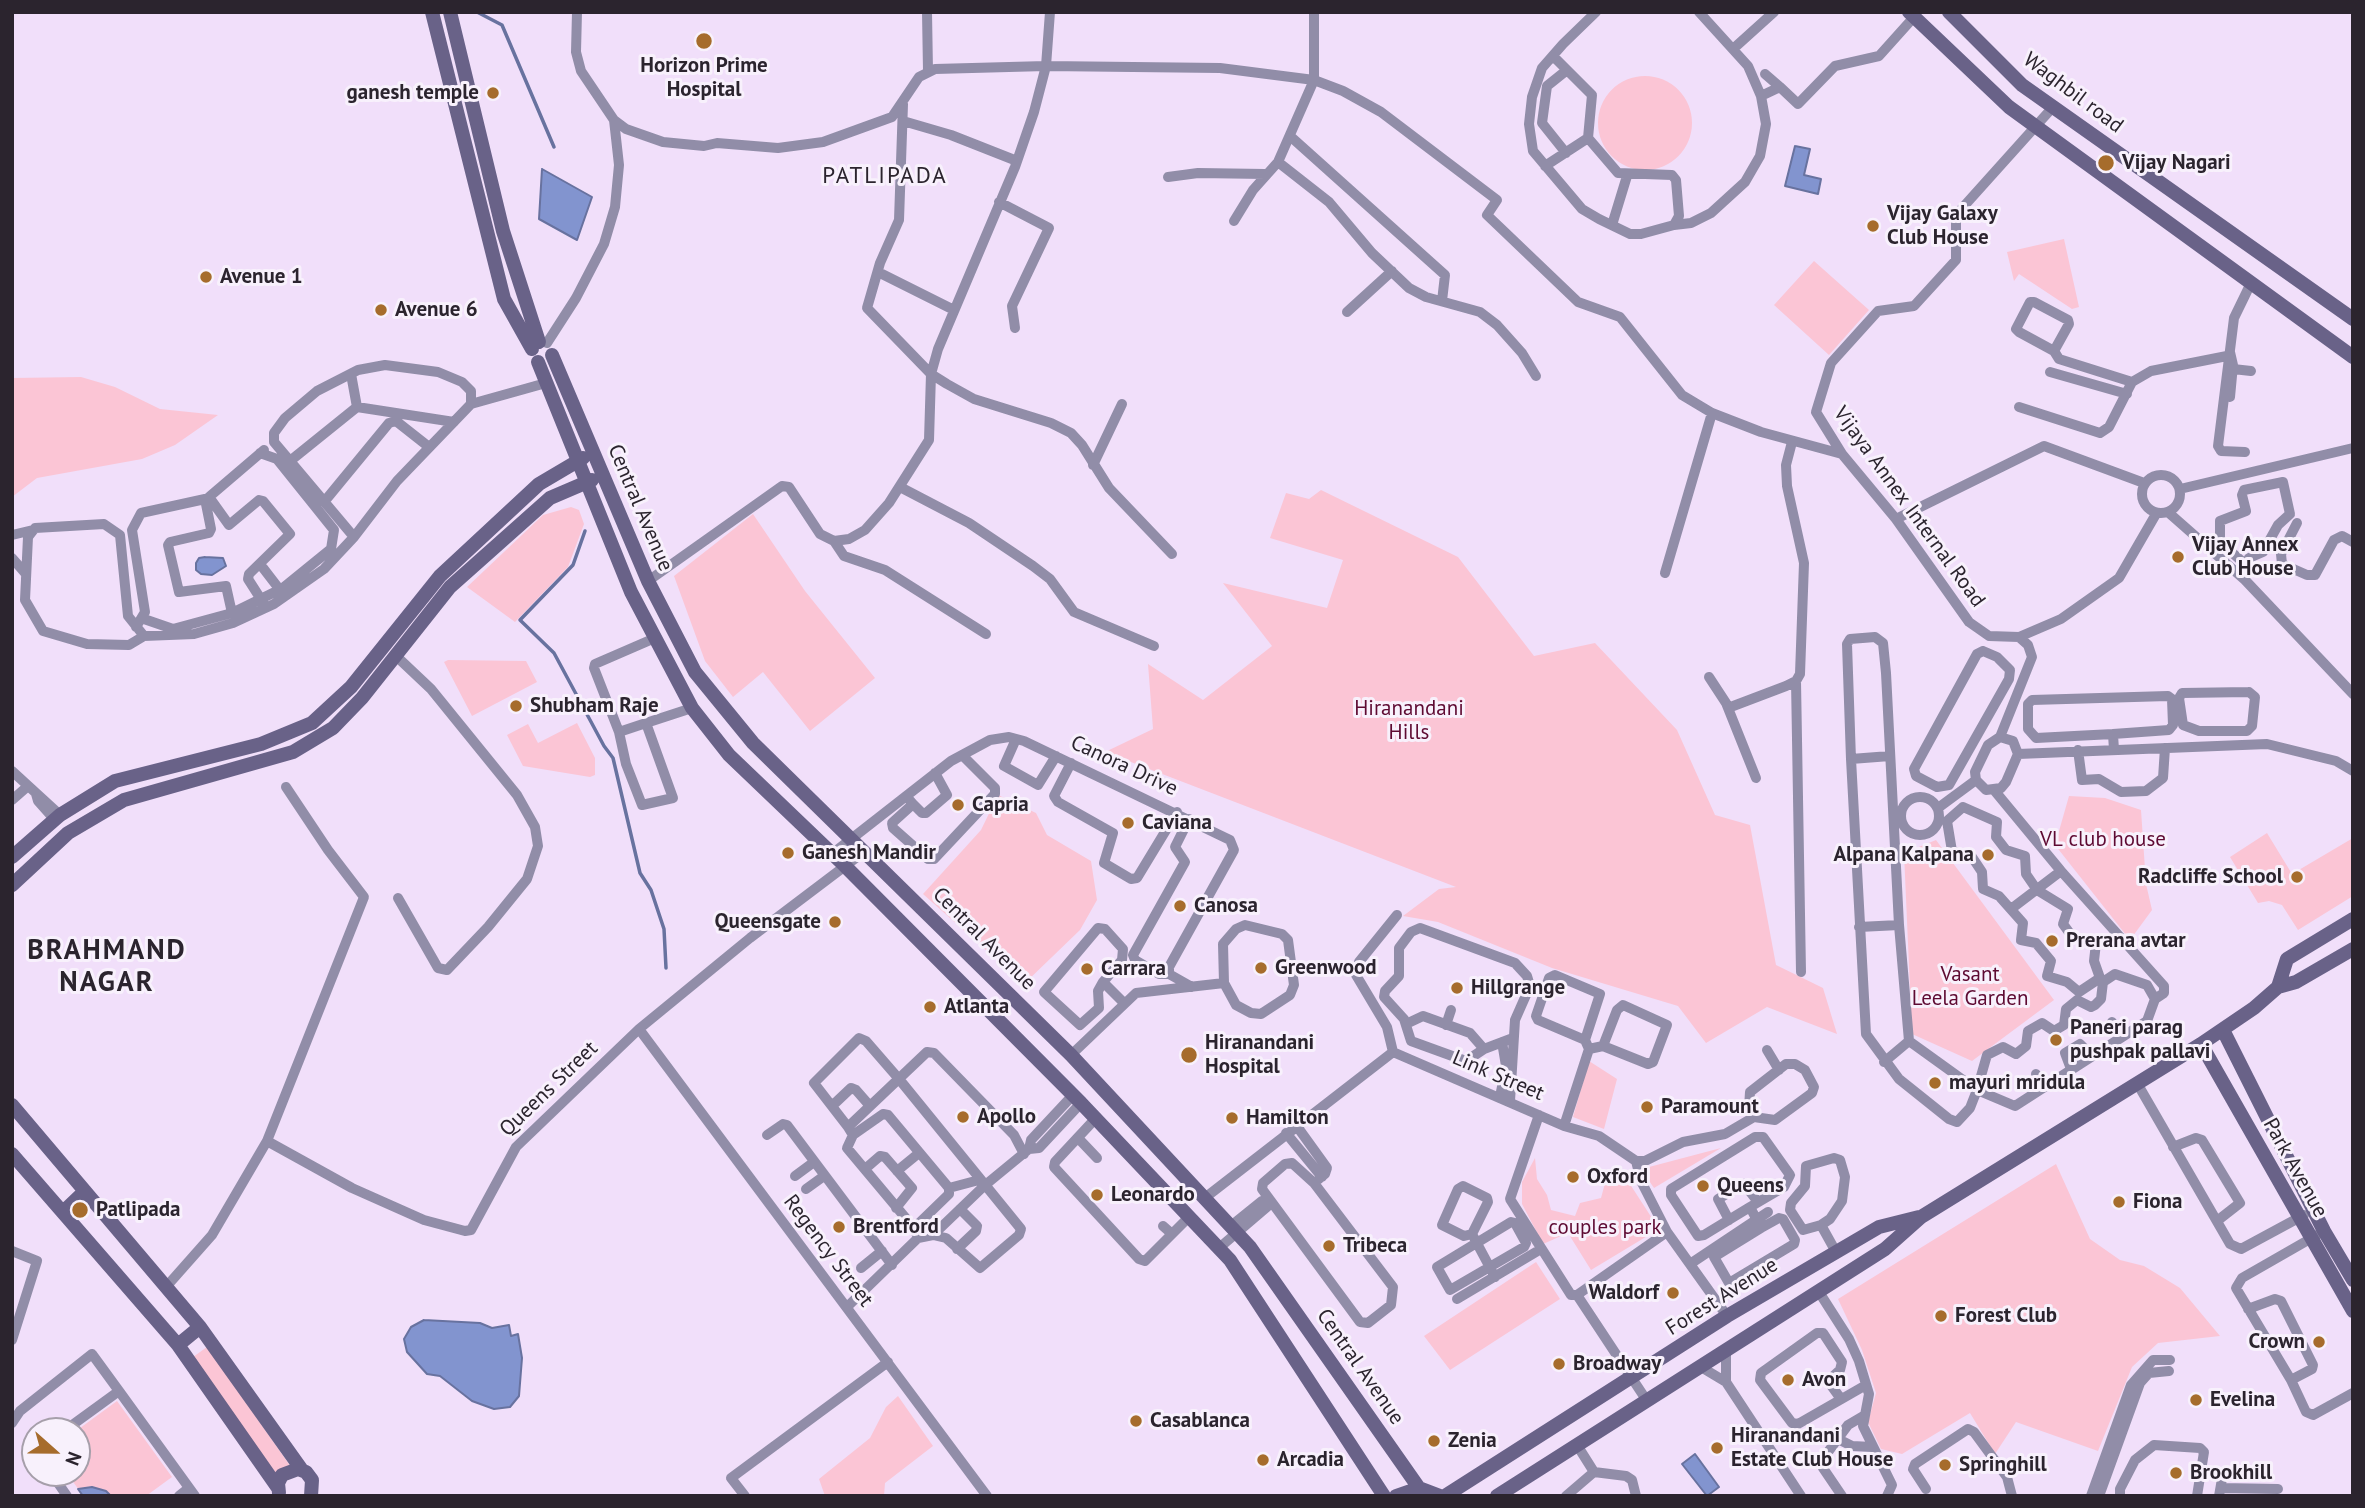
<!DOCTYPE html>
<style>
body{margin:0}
#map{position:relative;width:2365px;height:1508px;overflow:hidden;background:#f1dffa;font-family:"PT Sans",sans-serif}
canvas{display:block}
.frame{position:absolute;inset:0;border:14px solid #2b242e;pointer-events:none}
.north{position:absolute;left:21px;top:1417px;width:70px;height:70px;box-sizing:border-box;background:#f8f1fc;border:2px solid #a69faa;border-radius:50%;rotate:111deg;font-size:19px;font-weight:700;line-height:28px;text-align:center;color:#2b242e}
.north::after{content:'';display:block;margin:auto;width:24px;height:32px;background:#a66c2c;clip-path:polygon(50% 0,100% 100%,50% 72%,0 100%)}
</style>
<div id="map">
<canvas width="2365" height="1508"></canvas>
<div class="frame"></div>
<div class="north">N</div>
</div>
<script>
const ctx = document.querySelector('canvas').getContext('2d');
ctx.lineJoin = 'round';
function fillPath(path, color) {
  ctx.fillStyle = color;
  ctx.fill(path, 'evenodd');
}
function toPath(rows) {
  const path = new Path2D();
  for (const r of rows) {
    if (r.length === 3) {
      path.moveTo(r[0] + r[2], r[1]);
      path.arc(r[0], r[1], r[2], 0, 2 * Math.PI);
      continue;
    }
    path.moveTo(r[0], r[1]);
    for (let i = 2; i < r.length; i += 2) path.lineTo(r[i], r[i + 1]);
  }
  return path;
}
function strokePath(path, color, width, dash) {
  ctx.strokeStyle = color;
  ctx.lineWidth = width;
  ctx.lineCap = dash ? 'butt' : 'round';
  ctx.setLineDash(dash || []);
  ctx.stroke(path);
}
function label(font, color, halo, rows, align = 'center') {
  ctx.font = font + ' "PT Sans",sans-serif';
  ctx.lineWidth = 6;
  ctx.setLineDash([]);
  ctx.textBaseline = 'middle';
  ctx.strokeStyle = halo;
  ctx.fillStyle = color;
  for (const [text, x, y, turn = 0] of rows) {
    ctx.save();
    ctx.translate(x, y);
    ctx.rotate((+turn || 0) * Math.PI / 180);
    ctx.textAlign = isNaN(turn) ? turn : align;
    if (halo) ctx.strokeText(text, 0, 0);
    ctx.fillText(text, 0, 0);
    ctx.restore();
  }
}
const green = toPath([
 [1645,123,47],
 [2064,239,2079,307,2072,309,2019,274,2014,281,2007,252],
 [1814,261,1869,310,1829,355,1774,305],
 [81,377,115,387,160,409,218,415,175,445,142,459,37,478,12,497,12,378],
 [1321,490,1458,557,1534,656,1595,643,1677,730,1715,815,1750,825,1776,965,1823,988,1837,1034,1767,1007,1706,1043,1678,1006,1552,968,1438,922,1403,916,1439,889,1456,887,1105,752,1153,729,1148,664,1203,700,1272,646,1223,583,1327,608,1343,560,1270,538,1286,493,1309,499],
 [571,507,579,510,584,524,568,567,515,622,467,587,543,515],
 [753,514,805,591,875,678,810,731,763,672,733,697,705,661,674,576],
 [448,660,526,661,537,682,472,716,444,662],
 [577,723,595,758,595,775,590,777,523,766,507,735,528,724,538,743],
 [998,795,1036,813,1047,835,1091,861,1097,900,1080,930,1024,984,923,894,981,830],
 [2069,796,2105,798,2141,810,2146,884,2152,910,2130,940,2055,845],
 [2267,833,2292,874,2353,838,2353,896,2298,930,2282,905,2269,901,2258,903,2230,857],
 [1936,840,2054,1000,1972,1061,1912,1034,1904,853],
 [1589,1061,1617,1079,1604,1129,1573,1117],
 [1721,1148,1654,1188,1645,1175,1649,1167],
 [1535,1158,1537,1179,1547,1195,1551,1210,1575,1216,1580,1203,1601,1198,1607,1176,1626,1178,1659,1229,1591,1270,1568,1233,1543,1244,1522,1204,1522,1182],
 [2056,1164,2090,1239,2120,1260,2144,1266,2180,1288,2220,1336,2158,1343,2132,1367,2098,1451,2016,1422,1995,1454,1970,1413,1902,1454,1881,1449,1868,1422,1876,1393,1862,1350,1838,1299],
 [1536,1262,1560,1299,1450,1370,1424,1336],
 [207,1347,291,1467,278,1477,193,1357],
 [898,1396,933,1446,885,1483,884,1496,825,1496,819,1479,870,1438,886,1407],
 [117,1401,172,1477,146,1496,83,1496,67,1473,77,1473,76,1431]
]);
const water = toPath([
 [1795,146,1810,149,1804,175,1821,179,1818,194,1785,186,1795,146],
 [542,169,592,197,577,240,539,219,542,169],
 [205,557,223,558,226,566,212,575,201,574,196,570,196,563,199,558,205,557],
 [424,1320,480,1323,492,1328,509,1325,511,1336,518,1334,522,1358,519,1396,510,1407,494,1409,472,1401,440,1376,427,1374,407,1352,404,1339,411,1327,424,1320],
 [1695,1454,1719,1487,1707,1496,1682,1464,1695,1454],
 [92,1487,106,1491,111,1496,83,1496,78,1489,92,1487]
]);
const stream = toPath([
 [477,12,502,25,554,147],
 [585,531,573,565,520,620,554,653,604,746,613,758,640,873,651,890,664,929,666,968]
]);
const street = toPath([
 [577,12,576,52,581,71,614,120,626,129,663,142,704,146,717,143,778,148,823,142,892,117,919,77,935,69,1046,66,1220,68,1314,80,1343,91,1381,112,1497,200,1487,215,1578,302,1620,317,1682,395,1712,413,1761,432,1842,454],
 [927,12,928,71],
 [1733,49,1774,12],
 [1553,56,1592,95,1588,138,1618,173,1672,175,1676,180,1679,216,1674,225,1641,234,1630,234,1599,219,1582,209,1533,151,1529,124,1532,97,1542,68,1563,44,1596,12],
 [1765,74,1780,87],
 [1761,96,1780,87,1798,104,1835,66,1879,56,1914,17],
 [903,104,899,220,880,263,867,308,931,374,947,384,974,399,1051,423,1071,433,1082,445,1109,488,1172,554],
 [2053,107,1956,215,1956,260,1914,306,1878,311,1831,363,1816,412,1842,454,1896,519,1969,622,1989,636,2019,637,2061,619,2119,578,2156,514],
 [903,121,951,135,1017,161],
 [1290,136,1445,275,1442,301],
 [1566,153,1542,123,1547,86,1567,70],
 [1278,162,1329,202,1372,253,1409,288,1426,297,1480,312,1497,325,1522,353,1536,376],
 [1545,166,1588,138],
 [1168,177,1198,173,1265,174],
 [999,202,1049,228,1012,306,1015,328],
 [1234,221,1253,190,1278,162,1314,80,1314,12],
 [1612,225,1627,176],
 [1674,225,1691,223,1711,213,1745,182,1760,156,1766,124,1761,96,1748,66,1699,12],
 [878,272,954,310],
 [1347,312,1392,271],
 [547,343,576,298,604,244,615,207,619,165,614,120],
 [2054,351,2069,324,2068,320,2034,302,2030,302,2016,329,2019,332,2054,351,2059,359,2132,382,2151,371,2227,356],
 [2233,369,2251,371],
 [2050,372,2127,394],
 [351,374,357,407],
 [2230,397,2233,365,2230,352],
 [2019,407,2100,433,2109,427,2132,382],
 [264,450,209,497,229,525,259,500,263,501,290,534,249,574,248,579,264,604],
 [2245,452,2221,451,2218,446,2234,318,2251,283],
 [290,461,357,407,454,422],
 [1093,465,1122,404],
 [2161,494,19],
 [900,487,969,523,1033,566,1050,579,1074,612,1154,646],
 [2180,489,2353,448],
 [324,502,389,423,396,421,429,447],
 [2169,513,2245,580,2353,694],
 [1896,519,2044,446,2144,483],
 [2297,523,2281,554,2282,564,2307,575,2315,575,2334,540,2342,536,2353,542],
 [12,535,33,530],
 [354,537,274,442,274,433,285,418,317,391,358,370,385,365,438,372,462,382,471,391,471,404],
 [834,541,844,556,885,570,986,634],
 [12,558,26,574],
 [260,564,280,590],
 [1665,573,1712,413],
 [2239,574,2243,568,2245,564,2249,558,2263,552,2278,525,2290,514,2283,482,2244,490,2242,495,2246,511,2220,521,2220,542,2245,564],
 [648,581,782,486,789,487,820,534,834,541,849,539,865,530,889,503,929,440,931,374,938,349,1015,167,1034,112,1046,66,1050,12],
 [144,619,173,629,232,613],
 [136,627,145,612,132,530,141,513,205,499,211,529,209,533,170,542,168,545,179,592,226,586,232,613,283,588,331,549,334,530,277,459,260,453],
 [144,636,129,645,87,644,43,631,25,600,28,537,35,528,104,524,120,535,128,616,144,636,194,634,233,623,274,604,324,569,354,537,397,481,471,404,546,383],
 [1983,651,1997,657,2010,670,2009,679,1949,785,1937,787,1916,776,1914,769,1977,654,1983,651],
 [395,655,431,689,517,795,535,827,538,846,527,879,488,927,447,970,438,968,398,898],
 [1886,673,1899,925,1909,1041,1977,1090,1987,1055,2003,1047,2016,1054,2026,1046,2028,1031,2042,1023,2054,1031,2064,1025,2066,1009,2077,1000,2091,1007,2095,1005,2101,999,2103,982,2115,974,2147,985,2155,999,2147,1021,2015,1106,1977,1090,1970,1108,1957,1122,1949,1119,1899,1079,1866,1034,1851,759,1847,644,1850,639,1875,637,1883,643,1886,673],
 [1709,677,1726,703,1756,778],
 [1796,681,1801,972],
 [2249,692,2255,697,2252,726,2247,731,2199,731,2183,725,2179,698,2182,693,2249,692],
 [1728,708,1786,686,1796,681,1800,674,1804,563,1787,486,1786,465,1792,442],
 [646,723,673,798,642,805,626,764,619,732,646,723,692,708],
 [619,732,594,668,595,664,655,638],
 [2113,734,2036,738,2028,729,2028,704,2032,700,2168,696,2172,699,2173,725,2169,730,2113,734,2114,750],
 [2000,737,2013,741,2018,754,2006,782,2001,788,1986,790,1976,780,1975,772,1988,745,2000,737],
 [2000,737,2032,657,2028,645,2019,637],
 [1016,739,1004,766,1038,785,1056,756],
 [2078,750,2082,780,2099,779,2121,792,2146,791,2163,778,2165,748],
 [2018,754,2267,744,2336,761,2353,771],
 [1851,759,1890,756],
 [1071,763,1054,796,1058,802,1113,833,1104,863,1131,879,1137,878,1177,812],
 [12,771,60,815],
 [1994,790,2061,871,2164,986,2164,993,2155,999],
 [36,794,38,801,54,819],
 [906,796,913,804,892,823,893,828,928,859,934,859,995,794,995,788,963,756],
 [1920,816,19],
 [12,800,28,786],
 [913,804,922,813,926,813,947,795,935,773],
 [1963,807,1997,822,1996,837,2006,850,2025,856,2026,874,2037,890,2068,909,2063,924,2074,939,2091,939,2096,943,2094,961,2100,978,2079,992,2067,982,2047,976,2051,961,2036,943,2021,940,2023,923,1999,896,1983,889,1982,872,1972,857,1952,851,1947,821,1963,807],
 [1938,808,1976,780],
 [832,854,951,761,990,740,1009,737,1024,741,1230,840,1234,850,1169,967,1169,974,1192,987],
 [2011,909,2061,871],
 [1859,927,1899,925],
 [1169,974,1159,974,1135,960,1133,955,1185,862,1175,847,1189,819],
 [1103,982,1098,991,1099,1008,1080,1025,1044,992,1098,928,1105,929,1123,949,1122,960,1103,982,1124,1003],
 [2112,1022,2121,1037],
 [1406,1024,1423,1016,1470,1033,1484,1049],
 [1446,1025,1451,1010],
 [639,1029,987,1496],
 [1589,1049,1603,1046,1617,1010,1623,1005,1667,1025,1653,1062,1648,1064,1603,1046],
 [1767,1050,1779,1070],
 [1393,1052,1387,1027,1356,975,1359,962,1397,915],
 [1071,1055,1136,993,1224,983,1236,1005,1251,1013,1261,1014,1290,995,1294,985,1288,940,1282,934,1245,925,1236,929,1223,944,1224,983],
 [1884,1062,1909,1041],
 [2071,1069,2065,1053,2080,1044,2092,1056],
 [2036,1074,2044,1087],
 [2137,1083,2230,1244,2241,1249,2304,1215],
 [1500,1097,1506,1066,1502,1042],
 [1510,1101,1515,1020,1530,986,1527,976,1515,963,1420,928,1411,932,1399,948,1399,976,1385,991,1384,997,1404,1019,1411,1041,1466,1061,1484,1049,1513,1038],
 [832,1106,851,1088,856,1090,870,1106],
 [1539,1115,1510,1199,1571,1295,1577,1295,1667,1232],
 [1096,1118,1055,1162,1054,1167,1139,1259,1145,1261,1189,1217],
 [1296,1125,1327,1168,1325,1174,1314,1183,1393,1287,1391,1305,1368,1323,1360,1322,1262,1189,1263,1183,1285,1164,1292,1163,1314,1183],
 [1564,1126,1589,1049,1585,1040,1538,1020,1536,1016,1549,978,1555,975,1600,994,1585,1040],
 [848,1127,814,1083,859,1038,866,1041,899,1079,1021,1229,1019,1235,980,1268,946,1238,933,1235],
 [851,1132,848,1127,927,1052,934,1053,1014,1135,1024,1154],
 [1286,1133,1322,1177],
 [767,1135,783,1124,787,1125,892,1265],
 [1078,1138,1097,1158],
 [267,1141,352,1188,424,1220,465,1231,471,1230,516,1147,639,1029,750,938,865,851],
 [2173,1147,2196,1138,2202,1140,2240,1203,2217,1221],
 [1029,1149,1031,1140,1073,1095],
 [1636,1161,1645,1161,1683,1142,1725,1134,1754,1117,1749,1108,1750,1092,1786,1064,1795,1064,1805,1070,1814,1087,1812,1093,1775,1120,1754,1117],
 [865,1169,880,1156,885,1157,912,1188,896,1208],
 [897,1171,919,1153],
 [795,1176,814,1162],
 [949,1188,979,1180],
 [806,1189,824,1176],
 [1206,1197,1393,1052,1564,1126,1599,1136,1636,1161,1641,1181,1667,1232,1727,1316],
 [1750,1207,1784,1187,1790,1175,1763,1137,1755,1137,1671,1189,1671,1195,1698,1236,1704,1235,1750,1207,1761,1228,1779,1218,1783,1219,1795,1240,1794,1244,1729,1283,1714,1257,1761,1228],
 [1729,1220,1718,1199,1744,1184,1758,1202],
 [1511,1222,1515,1223,1526,1243,1524,1247,1450,1290,1437,1267,1511,1222],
 [1821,1225,1830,1219,1842,1201,1845,1177,1840,1160,1834,1158,1806,1166,1805,1186,1791,1203,1790,1210,1803,1230,1821,1225,1836,1252],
 [1163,1226,1172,1234],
 [1231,1226,1262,1201],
 [914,1228,949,1194,949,1188,888,1115,883,1114,853,1135,847,1148,914,1228,918,1238],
 [1472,1234,1464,1236,1442,1225,1458,1189,1463,1186,1487,1198,1488,1202,1472,1234,1495,1277],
 [2317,1235,2242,1278,2236,1288,2291,1380,2306,1412,2313,1415,2353,1393],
 [1219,1248,1267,1207],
 [957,1249,976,1231,977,1226,960,1209],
 [12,1251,37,1261,12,1340],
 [1690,1264,1768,1212],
 [861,1268,882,1251],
 [166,1287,212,1235,267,1141,364,897,328,850,286,787],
 [1819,1292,1849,1339,1859,1361,1869,1394,1863,1426,1892,1485,1887,1496],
 [1577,1295,1647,1401],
 [1457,1299,1541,1249],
 [847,1307,918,1238,933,1235,984,1186,1029,1149,1039,1148,1081,1103],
 [2248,1309,2275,1299,2281,1301,2313,1365,2312,1369,2291,1380],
 [1726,1351,1726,1382,1801,1496],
 [1701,1367,1726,1382],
 [1841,1399,1828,1381,1840,1370,1842,1362,1823,1333,1817,1333,1761,1373,1760,1380,1792,1423,1798,1424,1866,1385],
 [12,1423,20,1411,92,1354,119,1391],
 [64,1431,119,1391,195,1496],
 [1840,1440,1852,1446,1872,1447],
 [1577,1445,1594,1472],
 [51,1473,67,1496],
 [2221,1488,2278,1489],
 [1926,1489,1913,1469,1915,1464,1968,1429,1974,1432,2007,1477,2012,1496],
 [179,1496,189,1488],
 [745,1496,731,1478,888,1362],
 [1566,1496,1594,1472,1626,1476,1632,1480,1636,1496],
 [1842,1496,1823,1468,1822,1460,1848,1425,1865,1415],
 [2091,1496,2131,1385,2153,1360,2170,1360],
 [2099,1496,2140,1383,2149,1373,2169,1371],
 [2120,1496,2120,1489,2135,1460,2154,1445,2200,1448,2204,1452,2197,1496],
 [2219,1496,2223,1473]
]);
const secondary = toPath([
 [432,12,504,299,532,349],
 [450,12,503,231,539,342],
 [1909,12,2009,107,2353,357],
 [1949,12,2022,85,2353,319],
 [552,355,648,581,695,672,753,743,1071,1055,1250,1247,1419,1488],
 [538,362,631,592,692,708,729,755,844,865,1081,1103,1230,1260,1384,1496],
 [12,857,60,815,115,781,261,744,312,723,351,687,440,576,539,484,583,458],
 [12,885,68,833,124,800,293,752,333,728,362,698,450,587,550,498,592,480],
 [2278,987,2287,959,2353,919],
 [2223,1030,2324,1231,2353,1280],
 [2201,1044,2353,1311],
 [12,1105,200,1327,302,1470],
 [12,1154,178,1345,278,1488],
 [63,1212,85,1191],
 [178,1345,200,1327],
 [279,1493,278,1483,282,1475,298,1469,306,1472,312,1480,311,1496],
 [1396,1496,1419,1488,1440,1496],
 [1445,1496,1727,1316,1879,1227,1919,1217],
 [1497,1496,1885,1249,1921,1217,2201,1044,2254,1008,2278,987,2296,982,2353,949]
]);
const markers = [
 [704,41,9,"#a66c2c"],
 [493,93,7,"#a66c2c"],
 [2106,163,9,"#a66c2c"],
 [1873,226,7,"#a66c2c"],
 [206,277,7,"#a66c2c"],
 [381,310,7,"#a66c2c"],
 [2178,557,7,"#a66c2c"],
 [516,706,7,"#a66c2c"],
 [958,805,7,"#a66c2c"],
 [1128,823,7,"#a66c2c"],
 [788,853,7,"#a66c2c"],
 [1988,855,7,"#a66c2c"],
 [2297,877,7,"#a66c2c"],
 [1180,906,7,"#a66c2c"],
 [835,922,7,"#a66c2c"],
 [2052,941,7,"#a66c2c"],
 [1261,968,7,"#a66c2c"],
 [1087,969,7,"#a66c2c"],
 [1457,988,7,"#a66c2c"],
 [930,1007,7,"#a66c2c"],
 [2056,1040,7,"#a66c2c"],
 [1189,1055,9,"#a66c2c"],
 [1935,1083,7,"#a66c2c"],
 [1647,1107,7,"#a66c2c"],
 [963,1117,7,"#a66c2c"],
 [1232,1118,7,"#a66c2c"],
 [1573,1177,7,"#a66c2c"],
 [1703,1186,7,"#a66c2c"],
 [1097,1195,7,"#a66c2c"],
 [2119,1202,7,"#a66c2c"],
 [80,1210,9,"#a66c2c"],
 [839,1227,7,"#a66c2c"],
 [1329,1246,7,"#a66c2c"],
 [1673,1293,7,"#a66c2c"],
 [1941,1316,7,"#a66c2c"],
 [2319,1342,7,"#a66c2c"],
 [1559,1364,7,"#a66c2c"],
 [1788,1380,7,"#a66c2c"],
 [2196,1400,7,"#a66c2c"],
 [1136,1421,7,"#a66c2c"],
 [1434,1441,7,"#a66c2c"],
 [1717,1448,7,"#a66c2c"],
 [1263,1460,7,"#a66c2c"],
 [1945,1465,7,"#a66c2c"],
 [2176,1473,7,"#a66c2c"]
];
const poiNames = [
 ["Horizon Prime",704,66,"center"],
 ["Hospital",704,90,"center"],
 ["ganesh temple",479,93,"right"],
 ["Vijay Nagari",2122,163],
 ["Vijay Galaxy",1887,214],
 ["Club House",1887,238],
 ["Avenue 1",220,277],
 ["Avenue 6",395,310],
 ["Vijay Annex",2192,545],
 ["Club House",2192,569],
 ["Shubham Raje",530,706],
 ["Capria",972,805],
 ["Caviana",1142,823],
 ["Ganesh Mandir",802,853],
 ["Alpana Kalpana",1974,855,"right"],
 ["Radcliffe School",2283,877,"right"],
 ["Canosa",1194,906],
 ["Queensgate",821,922,"right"],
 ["Prerana avtar",2066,941],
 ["Greenwood",1275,968],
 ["Carrara",1101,969],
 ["Hillgrange",1471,988],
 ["Atlanta",944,1007],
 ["Paneri parag",2070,1028],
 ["pushpak pallavi",2070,1052],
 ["Hiranandani",1205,1043],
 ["Hospital",1205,1067],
 ["mayuri mridula",1949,1083],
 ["Paramount",1661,1107],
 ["Apollo",977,1117],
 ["Hamilton",1246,1118],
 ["Oxford",1587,1177],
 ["Queens",1717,1186],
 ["Leonardo",1111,1195],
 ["Fiona",2133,1202],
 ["Patlipada",96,1210],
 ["Brentford",853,1227],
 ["Tribeca",1343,1246],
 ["Waldorf",1659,1293,"right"],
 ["Forest Club",1955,1316],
 ["Crown",2305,1342,"right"],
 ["Broadway",1573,1364],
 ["Avon",1802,1380],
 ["Evelina",2210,1400],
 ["Casablanca",1150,1421],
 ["Hiranandani",1731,1436],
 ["Estate Club House",1731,1460],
 ["Zenia",1448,1441],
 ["Arcadia",1277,1460],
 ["Springhill",1959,1465],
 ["Brookhill",2190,1473]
];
const streetNames = [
 ["Waghbil road",2073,93,37],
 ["Vijaya Annex Internal Road",1909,507,54],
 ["Central Avenue",640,508,67],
 ["Canora Drive",1124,766,25],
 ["Central Avenue",984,939,45],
 ["Link Street",1498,1076,23],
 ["Queens Street",549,1089,-44],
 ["Park Avenue",2295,1168,61],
 ["Regency Street",828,1251,53],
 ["Forest Avenue",1722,1297,-32],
 ["Central Avenue",1360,1367,55]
];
const parkNames = [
 ["Hiranandani",1409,709],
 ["Hills",1409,733],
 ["VL club house",2103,840],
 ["Vasant",1970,975],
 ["Leela Garden",1970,999],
 ["couples park",1605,1228]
];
const neighbourhoodNames = [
 ["PATLIPADA",885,176]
];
const districtNames = [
 ["BRAHMAND",107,951],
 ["NAGAR",107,983]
];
fillPath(green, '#fbc5d5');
fillPath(water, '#8294cf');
strokePath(water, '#68729f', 2);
strokePath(stream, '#68729f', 3.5);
strokePath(street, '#918da8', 10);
strokePath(secondary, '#696288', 14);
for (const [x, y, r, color] of markers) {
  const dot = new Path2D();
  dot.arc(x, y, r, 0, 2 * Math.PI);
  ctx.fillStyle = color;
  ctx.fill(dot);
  strokePath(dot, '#f8f1fc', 2.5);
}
label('bold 21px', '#2b242e', '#f8f1fc', poiNames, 'left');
label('21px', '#2b242e', '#f8f1fc', streetNames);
label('21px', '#5e0a32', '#f8f1fc', parkNames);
ctx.letterSpacing = '2px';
label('23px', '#2b242e', '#f8f1fc', neighbourhoodNames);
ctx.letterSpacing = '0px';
ctx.letterSpacing = '2px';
label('bold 28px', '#2b242e', '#f8f1fc', districtNames);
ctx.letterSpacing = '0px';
</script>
